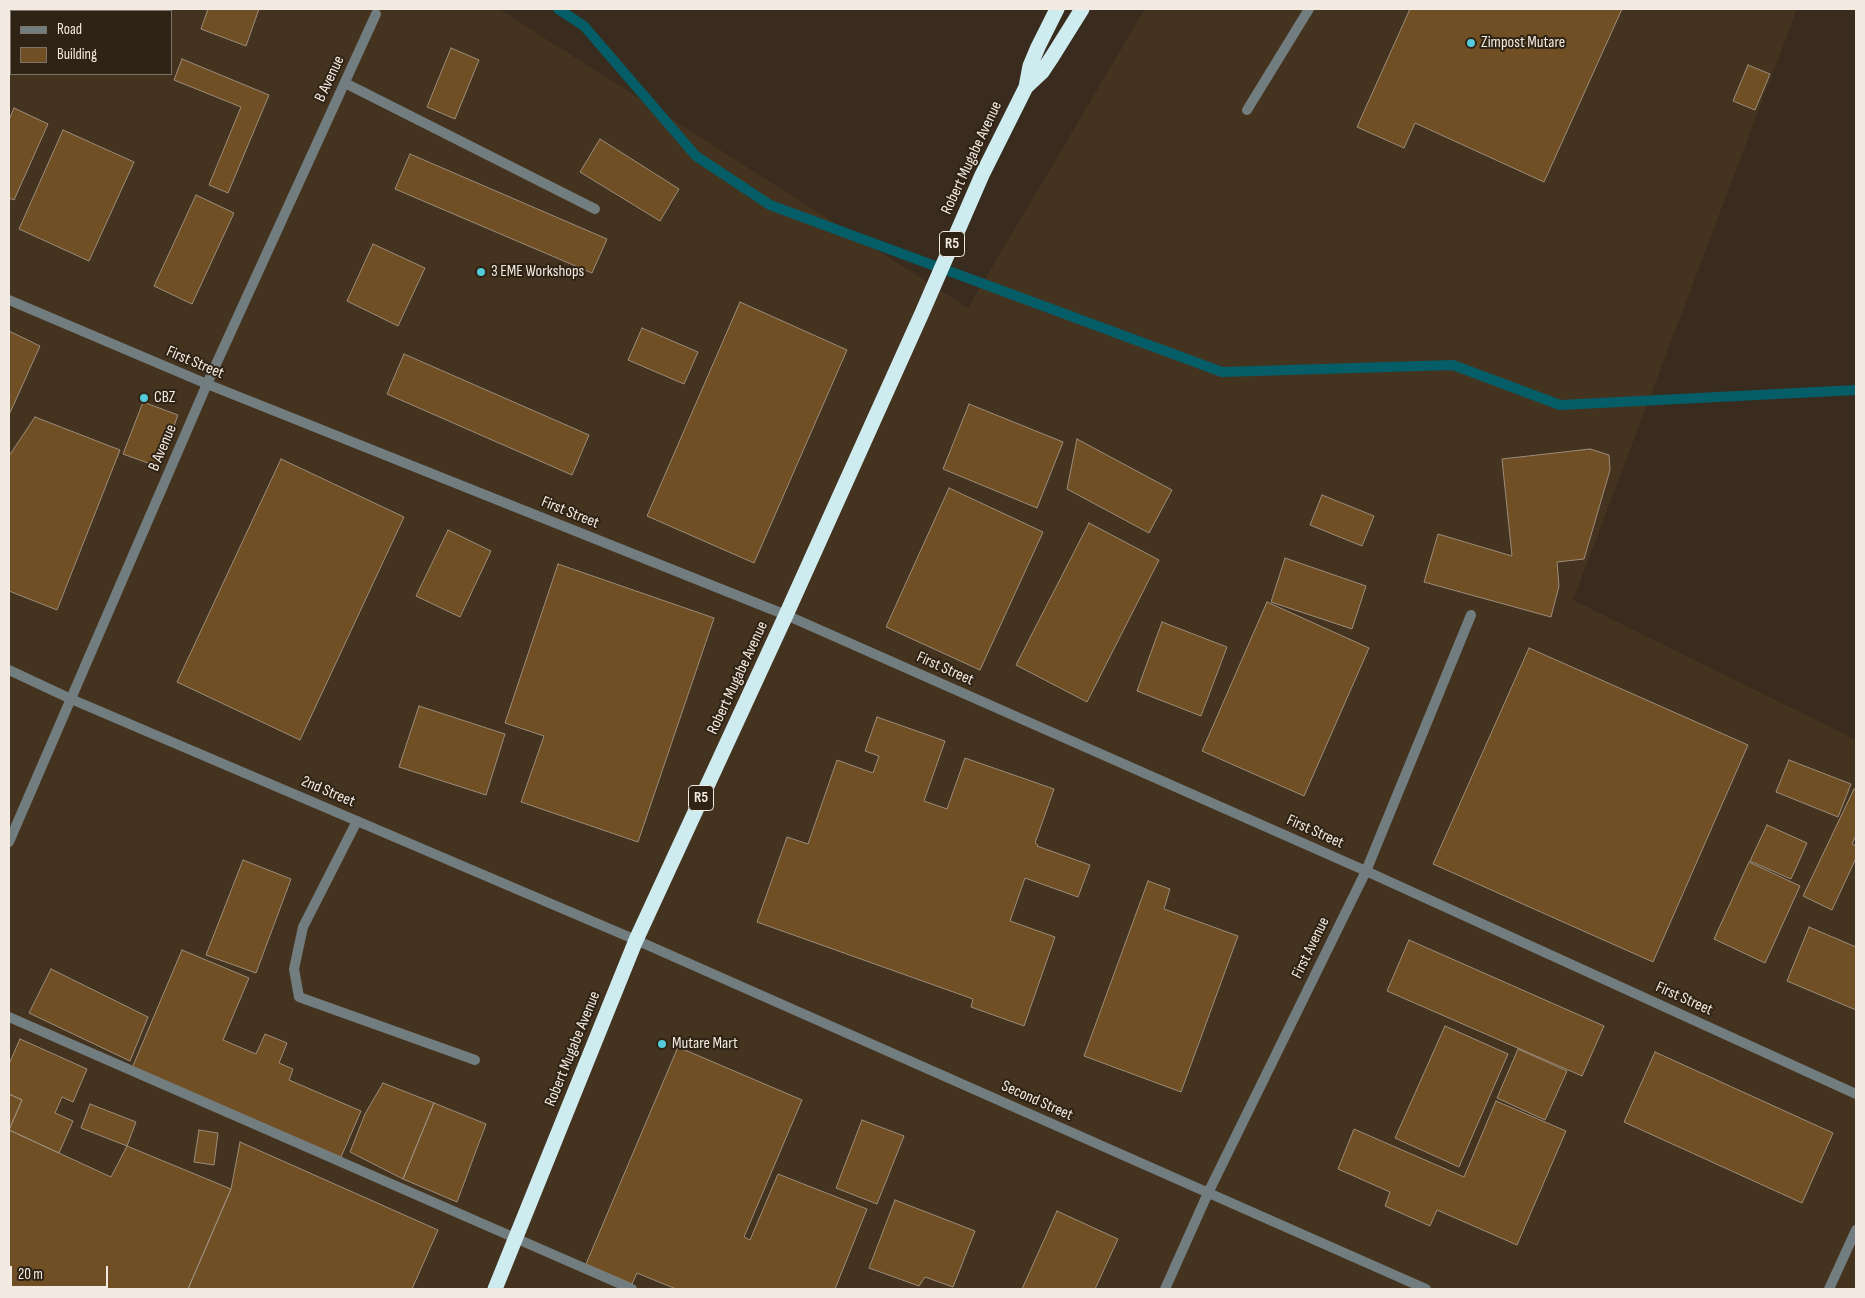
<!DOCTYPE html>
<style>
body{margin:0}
#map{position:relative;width:1865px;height:1298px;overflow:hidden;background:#392c1e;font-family:"Sofia Sans Condensed",sans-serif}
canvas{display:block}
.frame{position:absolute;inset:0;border:10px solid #f3ebe2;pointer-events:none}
.legend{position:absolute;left:10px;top:10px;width:162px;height:65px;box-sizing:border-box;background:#2f2315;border:1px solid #7d7367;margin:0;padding:6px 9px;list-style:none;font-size:15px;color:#f3ebe2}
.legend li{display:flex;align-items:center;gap:10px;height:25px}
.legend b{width:25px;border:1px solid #7d7367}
.scale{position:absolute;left:10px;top:1266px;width:98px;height:22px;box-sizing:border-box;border:2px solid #f3ebe2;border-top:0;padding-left:6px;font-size:15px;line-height:18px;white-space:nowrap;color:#f3ebe2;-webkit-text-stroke:4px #2f2315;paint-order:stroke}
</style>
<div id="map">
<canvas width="1865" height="1298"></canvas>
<div class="frame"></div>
<ul class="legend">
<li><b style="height:6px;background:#727d7f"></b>Road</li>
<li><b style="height:14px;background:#714f25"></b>Building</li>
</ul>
<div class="scale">20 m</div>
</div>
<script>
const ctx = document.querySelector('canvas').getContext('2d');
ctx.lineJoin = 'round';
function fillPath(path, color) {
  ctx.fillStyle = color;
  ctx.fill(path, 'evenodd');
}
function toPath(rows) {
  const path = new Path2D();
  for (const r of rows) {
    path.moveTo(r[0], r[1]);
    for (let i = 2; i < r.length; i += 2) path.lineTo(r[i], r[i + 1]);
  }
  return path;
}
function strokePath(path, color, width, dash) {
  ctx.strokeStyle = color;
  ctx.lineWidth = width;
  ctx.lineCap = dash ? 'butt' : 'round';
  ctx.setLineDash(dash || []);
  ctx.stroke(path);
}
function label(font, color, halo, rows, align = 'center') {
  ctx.font = font + ' "Sofia Sans Condensed",sans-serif';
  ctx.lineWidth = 4;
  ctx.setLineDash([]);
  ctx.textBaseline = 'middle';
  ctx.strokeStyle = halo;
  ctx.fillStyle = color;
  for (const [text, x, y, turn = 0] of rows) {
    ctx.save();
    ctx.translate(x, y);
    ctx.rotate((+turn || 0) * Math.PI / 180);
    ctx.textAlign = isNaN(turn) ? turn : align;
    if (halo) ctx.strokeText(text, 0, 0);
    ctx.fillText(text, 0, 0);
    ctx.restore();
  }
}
const built = toPath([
 [9,9,499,9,968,308,1145,9,1797,9,1573,600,1856,740,1856,1289,9,1289],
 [11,11,171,11,171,74,11,74]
]);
const stream = toPath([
 [558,9,584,26,696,156,770,205,1222,372,1453,365,1560,405,1856,390]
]);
const building = toPath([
 [208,9,259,9,246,46,201,29,208,9],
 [1410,9,1622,9,1544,182,1415,123,1404,148,1357,127,1410,9],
 [451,48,479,60,455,119,427,107,451,48],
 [182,59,269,95,228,193,209,185,241,107,174,80,182,59],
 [1748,65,1770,74,1755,110,1733,101,1748,65],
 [14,108,48,124,14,200,9,198,9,120,14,108],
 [63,130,134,162,89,261,19,229,63,130],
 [600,139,679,189,660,221,580,172,600,139],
 [410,154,607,239,592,273,395,189,410,154],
 [196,195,234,213,192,304,154,286,196,195],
 [373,244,425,268,398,326,347,301,373,244],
 [740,302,847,350,754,563,647,516,740,302],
 [642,328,698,352,684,384,628,360,642,328],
 [9,331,40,346,9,415,9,331],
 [404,354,589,435,572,475,387,394,404,354],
 [143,402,178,415,159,467,123,454,143,402],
 [969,404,1063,442,1037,508,943,469,969,404],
 [35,417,120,450,57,610,9,591,9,456,35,417],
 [1077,439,1172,490,1149,533,1067,489,1077,439],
 [1590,449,1609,455,1610,470,1584,559,1557,562,1559,586,1551,617,1424,582,1438,534,1512,556,1502,459,1590,449],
 [281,459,404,517,300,740,177,682,281,459],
 [949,488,1043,532,980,670,886,627,949,488],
 [1322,495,1374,516,1362,546,1310,525,1322,495],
 [1089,523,1159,560,1087,702,1016,665,1089,523],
 [448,530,491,551,460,617,416,596,448,530],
 [1285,558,1366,586,1352,629,1271,602,1285,558],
 [558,564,714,618,638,842,521,802,544,736,505,723,558,564],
 [1267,602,1369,648,1304,796,1202,751,1267,602],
 [1162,622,1227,647,1201,716,1137,691,1162,622],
 [1529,648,1748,745,1653,962,1433,864,1529,648],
 [419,706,505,734,486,795,399,767,419,706],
 [877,717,945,741,924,801,947,809,965,758,1054,789,1035,843,1038,845,1037,846,1090,865,1078,897,1025,878,1010,921,1055,937,1024,1026,971,1007,973,999,757,922,787,837,808,844,837,760,873,773,879,756,865,751,877,717],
 [1789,760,1851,784,1838,817,1776,792,1789,760],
 [1854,789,1856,790,1856,835,1852,844,1856,846,1856,858,1832,910,1803,896,1854,789],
 [1767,825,1807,843,1791,879,1750,861,1767,825],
 [243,860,291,879,256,973,206,955,243,860],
 [1749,862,1800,886,1765,963,1714,939,1749,862],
 [1148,881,1170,889,1164,909,1238,936,1181,1092,1084,1056,1148,881],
 [1809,927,1856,947,1856,1010,1787,981,1809,927],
 [1409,940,1604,1026,1582,1076,1387,991,1409,940],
 [182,950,249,978,223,1040,256,1054,265,1034,287,1043,279,1063,293,1069,289,1080,361,1111,341,1157,132,1068,182,950],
 [51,969,148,1017,130,1061,29,1013,51,969],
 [1445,1026,1508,1054,1459,1167,1395,1138,1445,1026],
 [20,1039,87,1069,73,1102,62,1097,55,1113,73,1121,59,1153,9,1130,22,1100,9,1094,9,1064,20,1039],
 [678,1047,802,1100,744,1237,750,1240,778,1174,867,1209,835,1289,676,1289,637,1273,632,1284,586,1264,678,1047],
 [1518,1049,1567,1071,1545,1120,1497,1098,1518,1049],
 [1655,1052,1833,1133,1802,1203,1624,1122,1655,1052],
 [383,1083,434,1103,403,1179,350,1152,365,1114,383,1083],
 [9,1094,22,1100,9,1130,111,1177,127,1146,231,1189,188,1289,9,1289,9,1094],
 [1496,1101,1566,1131,1517,1245,1437,1210,1430,1226,1385,1206,1390,1192,1338,1169,1354,1129,1464,1177,1496,1101],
 [434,1103,486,1124,457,1202,403,1179,434,1103],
 [90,1104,136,1122,127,1146,81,1128,90,1104],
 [862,1120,904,1136,877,1204,836,1188,862,1120],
 [199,1130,218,1133,214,1165,194,1162,199,1130],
 [240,1142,438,1230,412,1289,302,1289,299,1288,298,1289,188,1289,231,1189,240,1142],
 [895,1200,975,1231,953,1287,925,1277,919,1286,869,1268,895,1200],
 [1057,1211,1118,1239,1095,1289,1022,1289,1057,1211]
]);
const lane = toPath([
 [345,83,595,209],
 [1247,110,1309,9],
 [357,821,303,927,294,969,299,997,475,1060],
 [9,1017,632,1289]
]);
const street = toPath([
 [9,300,207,384,786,615,1366,871,1856,1094],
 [9,670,71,699,636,940,1426,1289],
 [9,842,207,384,376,14],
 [1165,1289,1208,1193,1366,871,1471,615],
 [1829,1289,1856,1230]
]);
const highway = toPath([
 [1026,87,1042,72,1052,57,1082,9],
 [495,1289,636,940,786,615,922,313,982,175,1026,87,1030,66,1038,47,1057,9]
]);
const markers = [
 [1471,43,5,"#53cbda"],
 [481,272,5,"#53cbda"],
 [144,398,5,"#53cbda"],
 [662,1044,5,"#53cbda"]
];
const shields = [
 [952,244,25],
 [701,798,25]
];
const shieldNames = [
 ["R5",952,244],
 ["R5",701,798]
];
const poiNames = [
 ["Zimpost Mutare",1481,43],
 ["3 EME Workshops",491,272],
 ["CBZ",154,398],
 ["Mutare Mart",672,1044]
];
const streetNames = [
 ["B Avenue",330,79,-65],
 ["Robert Mugabe Avenue",972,158,-65],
 ["First Street",195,363,23],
 ["B Avenue",163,448,-67],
 ["First Street",570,513,22],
 ["First Street",945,669,24],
 ["Robert Mugabe Avenue",738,678,-65],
 ["2nd Street",328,792,23],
 ["First Street",1315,832,24],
 ["First Avenue",1311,948,-64],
 ["First Street",1684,999,24],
 ["Robert Mugabe Avenue",573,1049,-68],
 ["Second Street",1037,1101,24]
];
fillPath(built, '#44331f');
strokePath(stream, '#055d67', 10);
fillPath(building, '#714f25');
strokePath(building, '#9b8c7b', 1);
strokePath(lane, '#727d7f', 10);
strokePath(street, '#727d7f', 10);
strokePath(highway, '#ceebef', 15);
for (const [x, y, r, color] of markers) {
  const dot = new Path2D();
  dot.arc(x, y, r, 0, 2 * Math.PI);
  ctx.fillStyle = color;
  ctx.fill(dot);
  strokePath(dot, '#2f2315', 2);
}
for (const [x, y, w] of shields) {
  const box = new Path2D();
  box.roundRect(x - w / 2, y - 12.5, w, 25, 4);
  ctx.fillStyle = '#2f2315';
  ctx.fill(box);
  strokePath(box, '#f3ebe2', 1);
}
label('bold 15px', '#f3ebe2', null, shieldNames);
label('16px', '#f3ebe2', '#2f2315', poiNames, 'left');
label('16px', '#f3ebe2', '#2f2315', streetNames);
</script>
